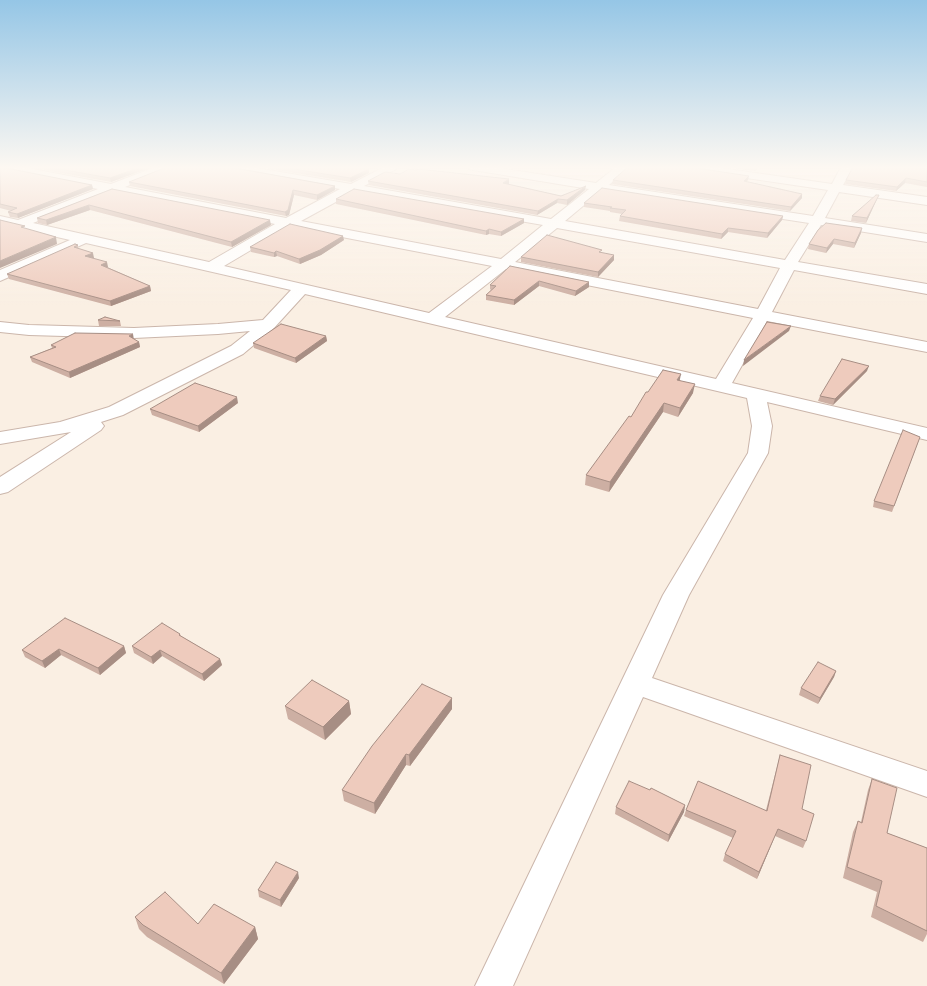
<!DOCTYPE html>
<style>
body{margin:0}
canvas{display:block;background:#faefe3}
</style>
<canvas width="927" height="986"></canvas>
<script>
const ctx = document.querySelector('canvas').getContext('2d');
ctx.lineJoin = 'round';
function toPath(rows) {
  const path = new Path2D();
  for (const r of rows) {
    path.moveTo(r[0], r[1]);
    for (let i = 2; i < r.length; i += 2) path.lineTo(r[i], r[i + 1]);
  }
  return path;
}
function strokePath(path, color, width, dash) {
  ctx.strokeStyle = color;
  ctx.lineWidth = width;
  ctx.lineCap = dash ? 'butt' : 'round';
  ctx.setLineDash(dash || []);
  ctx.stroke(path);
}
function fillPath(path, color) {
  ctx.fillStyle = color;
  ctx.fill(path, 'evenodd');
}
const street = toPath([
 [0,167,22,167,111,184,155,167,170,167,168,169,125,187,286,218,340,189,233,170,229,169,227,167,251,167,351,184,384,167,398,167,396,169,364,186,551,219,589,189,473,170,469,169,467,167,493,167,596,183,616,167,629,167,609,185,813,216,828,190,692,170,688,169,686,167,714,167,832,184,841,167,853,167,843,185,927,197,927,205,839,192,825,218,927,234,927,242,821,225,798,262,927,284,927,294,794,270,772,312,927,342,927,352,767,321,732,383,927,428,927,440,767,402,772,426,768,453,689,595,652,678,927,771,927,797,643,697,513,986,475,986,663,595,748,453,752,426,747,398,305,294,274,328,243,354,123,415,101,422,104,426,101,430,8,492,0,494,0,477,71,432,0,444,0,432,60,422,109,407,231,346,250,331,218,334,134,338,29,335,0,332,0,322,29,325,134,328,218,324,263,320,291,290,86,243,0,281,0,270,70,240,0,224,0,216,18,220,98,189,6,170,2,169,0,167],
 [601,191,809,223,785,260,565,221,601,191],
 [113,192,275,224,209,262,33,223,113,192],
 [354,192,543,225,501,259,301,221,354,192],
 [290,227,492,266,429,313,224,266,290,227],
 [557,228,780,268,758,309,515,262,557,228],
 [506,269,753,318,716,379,445,317,506,269],
 [910,167,927,167,927,171,912,169,910,167]
]);
const wall = toPath([
 [0,167,92,185,93,189,18,218,10,217,8,212,11,211,0,208],
 [28,167,152,167,111,182],
 [232,167,335,186,335,190,317,200,294,195,289,215,286,216,130,186,129,182],
 [258,167,357,167,369,173,351,182],
 [722,167,760,167,755,171],
 [927,168,927,187,905,183,896,191,845,184,846,180],
 [613,180,748,180,746,182,802,198,790,211,612,184],
 [368,181,509,184,508,184,561,196,585,190,567,205,557,203,537,215,369,185],
 [112,189,271,225,232,247,90,210,47,225,38,223,37,218],
 [879,195,877,199,866,223,851,221,852,216],
 [336,199,524,219,524,223,501,236,489,234,486,235,336,204],
 [584,203,783,216,782,220,767,238,728,232,721,239,619,221,620,216,622,214,610,212,610,211,584,207],
 [861,233,854,248,833,244,826,253,808,249,809,244],
 [344,240,321,255,300,264,277,256,274,257,251,252,250,247],
 [78,245,78,248,94,258,93,258,108,267,107,267,150,286,151,291,111,306,9,279,7,274],
 [601,252,614,260,598,277,521,262,521,257],
 [510,266,589,282,589,287,575,296,539,286,514,305,486,300,486,295,491,290,490,289,490,285],
 [98,320,120,321,121,326,99,326],
 [326,336,327,341,296,363,254,348,253,343],
 [134,339,139,342,140,347,70,378,32,362,30,357,52,348,51,345],
 [867,371,833,405,818,401,820,396],
 [680,380,693,393,678,417,663,412,609,492,585,485,586,475,631,417,648,392],
 [238,403,199,432,152,415,150,409],
 [920,437,892,512,873,507,874,501],
 [180,634,181,636,220,659,222,665,204,681,162,656,153,664,134,653,132,646],
 [124,646,126,653,100,675,61,655,45,668,25,657,22,650],
 [836,671,834,677,818,704,799,695,801,688],
 [452,698,452,709,410,766,406,765,375,814,344,801,342,790],
 [349,701,351,714,325,740,288,719,285,706],
 [780,755,802,809,806,841,803,848,775,836,757,879,723,861,725,854,733,838,684,816,686,810,766,810],
 [872,779,887,833,927,848,927,934,923,942,871,917,877,892,843,878,853,832,858,821,861,822,868,790],
 [685,805,684,812,668,842,615,814,616,807],
 [299,878,281,907,259,897,258,890],
 [135,917,198,924,255,927,258,939,224,984,147,937,139,929]
]);
const shadedWall = toPath([
 [141,167,152,167,111,182,110,178],
 [756,167,760,167,755,171],
 [369,169,369,173,351,182,350,178],
 [749,176,748,180,743,185,744,181],
 [906,178,905,183,896,191,897,187],
 [509,179,509,184,503,187,503,183],
 [92,185,93,189,18,218,17,214],
 [335,186,335,190,317,200,317,195],
 [586,186,585,190,567,205,567,200],
 [293,190,294,195,289,215,286,216,285,212],
 [802,194,802,198,790,211,791,207],
 [879,195,877,199,866,223,867,218],
 [558,199,557,203,537,215,538,211],
 [89,205,90,210,47,225,46,220],
 [783,216,782,220,767,238,768,233],
 [524,219,524,223,501,236,501,232],
 [270,220,271,225,232,247,231,242],
 [728,228,728,232,721,239,722,234],
 [862,228,861,233,854,248,855,243],
 [489,229,489,234,486,235,486,231],
 [343,236,344,240,321,255,300,264,299,259],
 [56,237,57,244,0,268,0,261],
 [834,239,833,244,826,253,827,248],
 [276,251,277,256,274,257,274,253],
 [93,253,94,258,86,261,85,256],
 [614,255,614,260,598,277,598,272],
 [107,262,108,267,103,269,101,265],
 [539,281,539,286,514,305,514,300],
 [589,282,589,287,575,296,576,291],
 [150,286,151,291,111,306,110,301],
 [791,326,789,331,743,366,744,360],
 [133,334,134,340,129,336],
 [326,336,327,341,296,363,295,358],
 [139,342,140,347,70,378,69,372],
 [869,366,867,371,833,405,835,399],
 [681,374,679,384,677,380],
 [695,384,693,393,678,417,680,408],
 [237,397,238,403,199,432,198,426],
 [664,403,663,412,609,492,610,482],
 [124,646,126,653,100,675,98,668],
 [59,649,61,655,45,668,42,661],
 [160,650,162,656,153,664,151,657],
 [220,659,222,665,204,681,202,674],
 [836,671,834,677,818,704,820,698],
 [452,698,452,709,410,766,409,755],
 [349,701,351,714,325,740,323,727],
 [406,754,406,765,375,814,374,803],
 [685,805,684,812,668,842,669,835],
 [778,829,775,836,757,879,759,872],
 [298,872,299,878,281,907,280,900],
 [255,927,258,939,224,984,221,973]
]);
const building = toPath([
 [0,167,1,167,92,185,17,214,8,212,17,208,0,204,0,167],
 [48,167,141,167,110,178,48,167],
 [167,167,229,167,335,186,317,195,293,190,288,210,285,212,129,182,167,167],
 [281,167,357,167,369,169,350,178,281,167],
 [628,167,690,167,749,176,744,181,802,194,791,207,613,180,628,167],
 [853,167,916,167,927,168,927,182,906,178,897,187,846,180,853,167],
 [409,169,416,170,419,169,509,179,503,183,561,196,586,186,567,200,558,199,538,211,368,181,385,172,400,174,409,169],
 [602,188,783,216,768,233,728,228,722,234,620,216,626,210,610,208,612,207,584,203,602,188],
 [112,189,270,220,231,242,89,205,46,220,37,218,112,189],
 [354,189,524,219,501,232,489,229,486,231,336,199,354,189],
 [876,195,879,195,867,218,852,216,876,195],
 [0,220,25,226,21,227,56,237,0,261,0,220],
 [826,223,862,228,855,243,834,239,827,248,809,244,818,230,826,223],
 [290,224,343,236,320,250,299,259,276,251,274,253,250,247,290,224],
 [547,235,602,250,599,252,614,255,598,272,521,257,547,235],
 [75,244,78,245,74,247,93,253,85,256,107,262,101,265,150,286,110,301,7,274,75,244],
 [510,266,589,282,576,291,539,281,514,300,486,295,496,286,490,285,510,266],
 [105,317,120,321,98,320,105,317],
 [767,322,791,326,744,360,767,322],
 [281,324,326,336,295,358,253,343,281,324],
 [75,333,133,334,129,336,139,342,69,372,30,357,56,347,51,345,75,333],
 [842,359,869,366,835,399,820,396,842,359],
 [663,370,681,374,677,380,695,384,680,408,664,403,610,482,586,475,629,416,631,417,646,392,648,392,663,370],
 [195,383,237,397,198,426,150,409,195,383],
 [903,430,920,437,894,506,874,501,903,430],
 [65,618,124,646,98,668,59,649,42,661,22,650,65,618],
 [162,623,180,634,179,635,220,659,202,674,160,650,151,657,132,646,162,623],
 [818,662,836,671,820,698,801,688,818,662],
 [312,680,349,701,323,727,285,706,312,680],
 [422,684,452,698,409,755,406,754,374,803,342,790,372,746,422,684],
 [780,755,811,765,802,809,814,814,806,841,778,829,759,872,725,854,736,831,686,810,698,781,767,811,780,755],
 [872,779,897,788,887,833,927,848,927,931,876,906,882,881,847,867,858,821,862,823,872,779],
 [629,781,650,790,651,788,685,805,669,835,616,807,629,781],
 [276,862,298,872,280,900,258,890,276,862],
 [165,892,198,924,214,904,255,927,221,973,143,925,135,917,165,892]
]);
strokePath(street, '#cbb6ab', 2);
fillPath(street, '#fff');
fillPath(wall, '#cdafa3');
fillPath(shadedWall, '#a78e84');
fillPath(building, '#eecbbd');
strokePath(building, '#a78e84', 1);
const sky = ctx.createLinearGradient(0, 0, 0, 305);
sky.addColorStop(0, '#95c6e6');
sky.addColorStop(0.55, '#fdf8f2');
sky.addColorStop(1, '#fdf8f200');
ctx.fillStyle = sky;
ctx.fillRect(0, 0, 927, 305);
</script>
